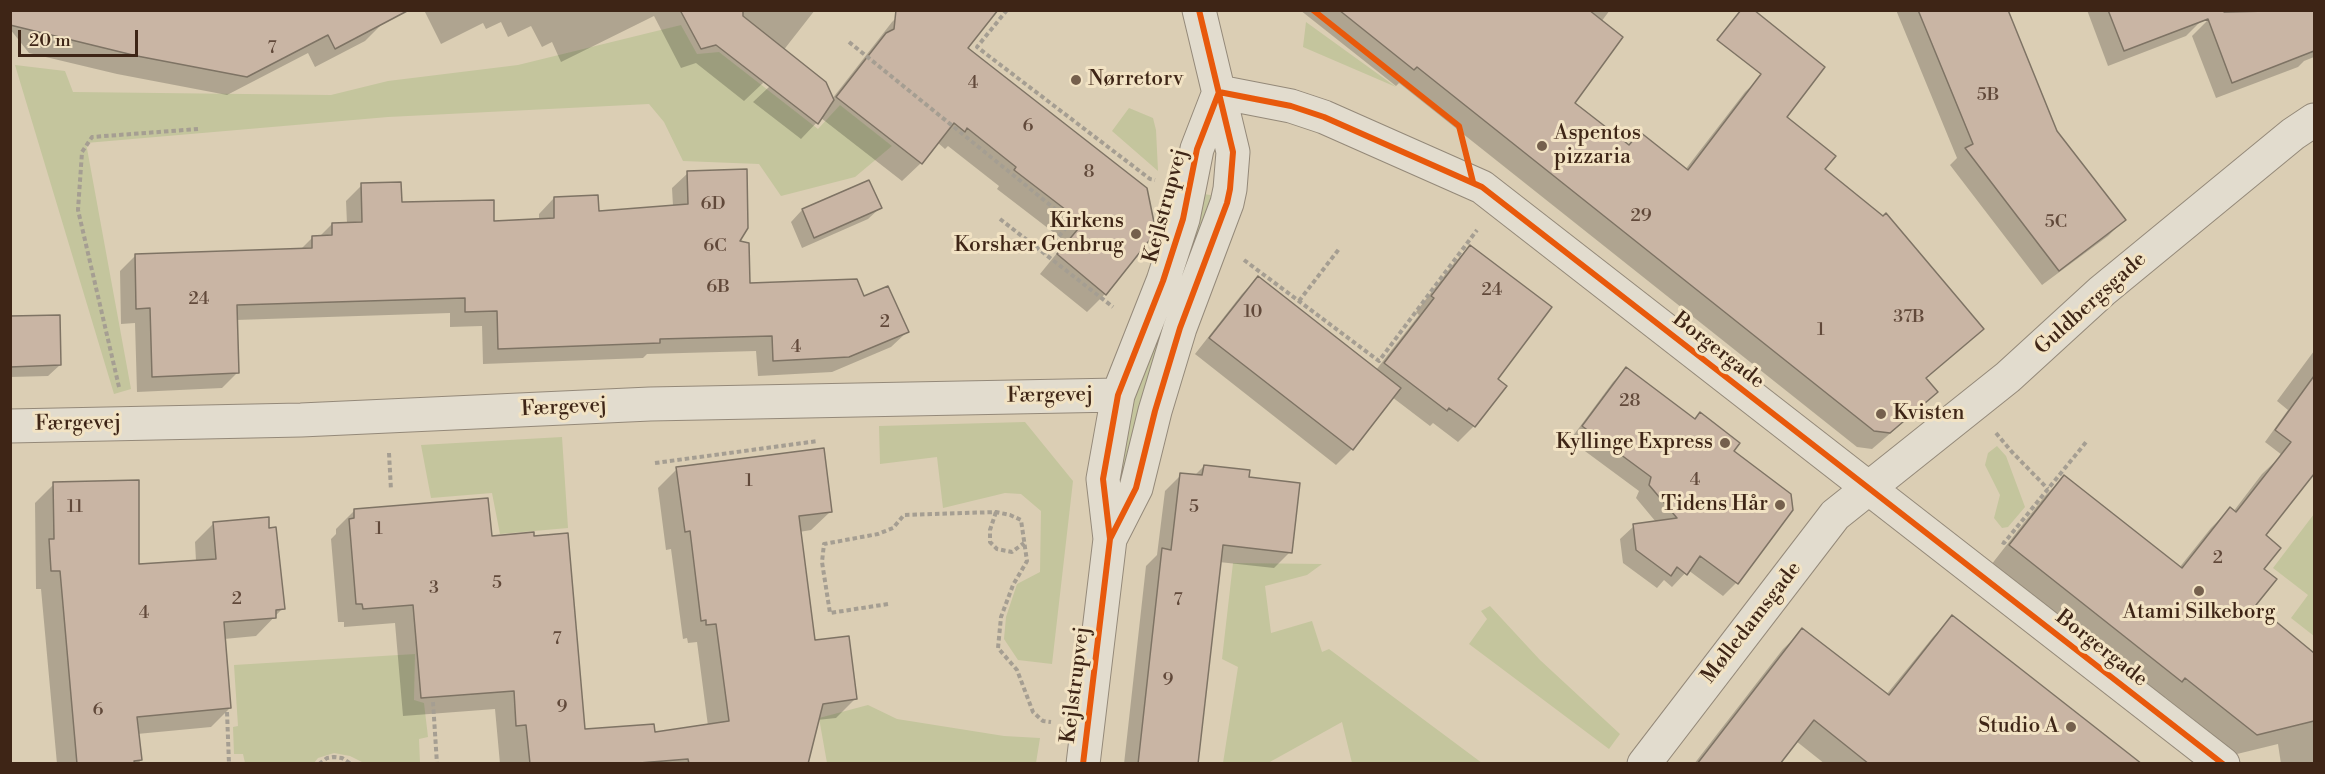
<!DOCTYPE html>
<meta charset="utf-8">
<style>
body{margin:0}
#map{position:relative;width:2325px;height:774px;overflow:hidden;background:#dbceb4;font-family:"Libre Bodoni",serif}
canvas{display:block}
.frame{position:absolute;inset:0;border:12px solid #3e2516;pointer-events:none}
.scale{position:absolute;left:18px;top:30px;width:120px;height:27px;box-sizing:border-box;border:3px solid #3e2516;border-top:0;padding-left:8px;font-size:18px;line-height:21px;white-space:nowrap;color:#3e2516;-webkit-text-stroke:4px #f2e3c4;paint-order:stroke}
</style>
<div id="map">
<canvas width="2325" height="774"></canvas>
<div class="frame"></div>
<div class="scale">20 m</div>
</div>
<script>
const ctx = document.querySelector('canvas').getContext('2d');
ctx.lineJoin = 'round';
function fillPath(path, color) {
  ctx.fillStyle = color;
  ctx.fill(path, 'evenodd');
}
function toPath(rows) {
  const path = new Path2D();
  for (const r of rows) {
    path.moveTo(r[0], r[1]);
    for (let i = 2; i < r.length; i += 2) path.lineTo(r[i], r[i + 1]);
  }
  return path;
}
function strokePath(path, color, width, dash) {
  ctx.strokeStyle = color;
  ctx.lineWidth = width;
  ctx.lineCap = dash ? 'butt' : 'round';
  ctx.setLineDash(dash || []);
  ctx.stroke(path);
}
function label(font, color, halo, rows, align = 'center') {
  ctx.font = font + ' "Libre Bodoni",serif';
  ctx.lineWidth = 6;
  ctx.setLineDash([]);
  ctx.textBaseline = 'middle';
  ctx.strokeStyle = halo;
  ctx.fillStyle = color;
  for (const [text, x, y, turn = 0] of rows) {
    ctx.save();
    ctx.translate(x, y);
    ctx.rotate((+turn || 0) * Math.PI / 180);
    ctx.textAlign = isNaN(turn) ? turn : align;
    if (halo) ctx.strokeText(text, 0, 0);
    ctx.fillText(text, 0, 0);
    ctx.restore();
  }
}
const green = toPath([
 [1306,22,1396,87,1303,47],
 [681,25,697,54,719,52,818,129,840,105,892,146,855,177,781,196,759,164,683,161,664,122,649,104,388,117,86,143,131,389,114,394,15,65,65,71,73,92,331,95,388,81,518,65],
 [1129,108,1153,118,1156,130,1158,171,1112,131],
 [1204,194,1216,196,1126,489,1118,487,1133,401],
 [1025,422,1073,481,1052,664,1018,660,1004,639,1006,617,1017,584,1040,572,1041,511,1021,494,1005,493,943,508,937,457,880,464,879,426],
 [562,437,568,528,500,534,492,493,431,498,421,445],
 [1997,446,2006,456,2025,507,2008,527,2002,528,1994,518,2000,495,1985,465,1988,453],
 [2314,514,2314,636,2291,618,2308,595,2273,568],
 [1233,563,1322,564,1307,575,1265,586,1271,633,1312,621,1322,652,1329,649,1482,763,1352,763,1342,722,1268,763,1223,763,1238,667,1222,659],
 [1490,606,1540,660,1620,734,1609,749,1469,644,1487,619,1481,611],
 [415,654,414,700,424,703,428,737,419,739,420,763,364,763,350,756,334,753,318,758,314,763,245,763,243,754,234,754,233,727,238,726,234,665],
 [868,705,897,719,1004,736,1040,738,1036,763,827,763,819,718]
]);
const shadow = toPath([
 [10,10,384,22,365,41,315,67,308,53,227,95,117,74,29,53,10,29],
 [424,10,815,10,761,79,763,83,744,101,696,63,681,68,654,16,561,62,552,42,542,47,531,26,508,37,501,22,486,29,483,23,441,44],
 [904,10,966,48,1145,188,1105,294,1087,312,1040,274,1066,242,997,189,999,186,948,146,945,149,937,142,921,163,902,181,821,118,801,139,753,102,769,87,808,69,832,99,892,22],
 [1300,10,1610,10,1601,22,1573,103,1628,146,1640,134,1685,170,1745,92,1762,76,1785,117,1822,170,1982,329,1925,379,1936,392,1920,408,1872,449,1857,447,1399,83,1396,86],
 [1896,10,2006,10,2056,131,2124,220,2108,236,2042,285,1950,165,1957,158],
 [2087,10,2198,10,2202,20,2186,36,2108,66],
 [2232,10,2314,10,2314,57,2304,61,2298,67,2216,98,2192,36,2208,20],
 [688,173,738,242,749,285,864,298,907,332,891,347,832,372,758,376,756,351,647,354,643,358,483,364,482,326,450,327,450,313,236,320,238,372,222,388,137,392,135,323,121,324,120,271,135,256,300,250,312,238,319,237,332,224,347,224,346,201,362,185,401,204,493,222,539,220,539,214,554,198,597,213,673,206,672,188],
 [868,182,880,208,868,219,802,248,791,222,802,210],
 [1470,247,1496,379,1474,426,1458,442,1433,423,1430,426,1392,397,1352,449,1336,465,1195,354,1242,294,1258,278,1376,370,1419,315,1416,312,1454,263],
 [10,317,60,365,48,376,10,377],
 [2314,351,2314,441,2306,453,2263,535,2262,569,2254,605,2314,654,2314,764,2281,764,2278,744,2237,754,2165,697,2162,700,1991,565,2045,496,2064,477,2179,568,2211,528,2230,509,2233,512,2262,474,2282,455,2265,442,2288,410,2277,401],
 [1626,369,1732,451,1736,583,1723,596,1688,570,1672,587,1664,580,1657,588,1623,563,1620,539,1634,526,1656,522,1636,498,1639,491,1570,440,1613,382],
 [1204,466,1248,479,1290,552,1274,568,1219,562,1197,764,1124,764,1146,566,1157,555,1165,491,1181,475,1194,476],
 [677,469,830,512,811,530,799,532,814,642,855,699,836,718,817,720,801,764,500,764,495,709,403,716,395,623,344,627,344,622,338,622,331,539,336,534,336,529,355,510,490,538,584,731,653,734,708,726,697,642,688,643,687,638,683,639,671,549,666,550,658,488],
 [54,484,138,566,196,561,195,542,214,523,283,608,256,636,224,639,230,708,211,727,137,734,140,764,57,764,41,589,36,589,35,503],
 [1952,617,2139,764,1825,764,1796,741,1778,764,1694,764,1783,649,1803,630,1886,695,1933,637]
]);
const building = toPath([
 [10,10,409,10,335,49,328,35,247,77,137,56,10,25,10,10],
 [680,10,743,10,743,16,826,82,834,100,818,124,716,45,701,49,680,10],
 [896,10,998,10,968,48,1147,188,1156,232,1106,295,1057,254,1083,223,1014,170,1016,167,967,128,965,132,954,123,922,164,836,97,886,33,894,29,896,10],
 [1339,10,1589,10,1623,37,1575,103,1629,145,1640,132,1688,170,1761,74,1717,40,1741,10,1754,10,1825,67,1787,117,1836,156,1825,169,1883,216,1886,213,1984,329,1926,378,1938,392,1890,433,1874,431,1417,67,1414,70,1339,10],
 [1918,10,2008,10,2057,131,2126,220,2059,271,1965,148,1973,144,1918,10],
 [2108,10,2223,10,2224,12,2314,10,2314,51,2232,83,2208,19,2124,51,2108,10],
 [747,169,748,228,740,241,749,243,750,283,857,279,864,296,888,286,909,332,849,357,773,361,772,336,660,339,660,343,498,349,497,311,465,312,465,298,237,305,239,373,152,377,150,308,136,309,135,254,312,248,312,236,332,235,332,223,362,222,361,183,401,182,402,202,494,200,494,221,554,218,554,197,598,195,599,211,688,204,687,171,747,169],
 [869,180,882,208,814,238,802,209,869,180],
 [1470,245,1552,307,1498,379,1507,386,1475,427,1449,408,1447,411,1384,363,1434,298,1431,296,1470,245],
 [1258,276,1401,388,1353,450,1209,338,1258,276],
 [60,315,61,365,10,367,10,316,60,315],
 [1626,367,1695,419,1700,412,1740,443,1734,451,1791,494,1793,510,1738,584,1700,556,1687,575,1677,567,1671,576,1636,550,1633,524,1677,518,1649,485,1651,477,1582,426,1626,367],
 [2314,376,2314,474,2266,535,2281,548,2264,569,2277,579,2256,605,2314,653,2314,721,2257,735,2185,678,2182,682,2009,545,2064,475,2182,568,2230,507,2236,512,2291,442,2275,430,2314,376],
 [824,448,832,512,799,516,815,640,849,636,857,699,823,704,808,764,689,764,688,759,627,764,530,764,526,725,516,726,514,691,421,698,413,605,363,609,362,604,356,604,349,519,354,518,354,509,488,498,492,536,534,532,534,536,568,533,585,729,654,724,655,732,729,721,716,624,706,625,706,620,701,621,690,531,685,532,676,467,824,448],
 [1204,465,1250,470,1249,477,1300,483,1292,553,1223,545,1198,764,1138,764,1162,548,1171,550,1180,473,1202,475,1204,465],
 [139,480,139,564,216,559,213,522,269,517,269,528,276,527,285,609,276,610,276,618,224,622,231,708,137,717,142,760,134,761,135,764,77,764,60,571,51,571,49,539,54,539,53,482,139,480],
 [1952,615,2142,764,1869,764,1814,720,1780,764,1697,764,1802,628,1889,695,1952,615]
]);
const path = toPath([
 [1007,10,977,47,1150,179,1155,180],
 [849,42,1071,222,1044,254],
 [1000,219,1113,307],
 [1244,260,1379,361,1477,230],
 [1299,301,1339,249],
 [119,387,78,210,82,152,92,137,198,129],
 [1996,433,2012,452,2048,489],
 [389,453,391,490],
 [655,463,818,441],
 [996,512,990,530,990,542,997,549,1012,552,1024,543],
 [2002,542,2004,543,2087,441],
 [888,604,830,613,822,562,824,544,878,534,893,528,904,515,996,512,1010,515,1021,520,1027,561,1013,585,1001,617,998,648,1017,670,1033,712,1043,721,1051,722],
 [433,702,437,764],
 [227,712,229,764],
 [319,764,327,758,334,757,342,758,351,764]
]);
const minor = toPath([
 [1219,92,1291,106,1324,117,1482,187,2223,764],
 [10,426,301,420,650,404,1118,395],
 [1110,539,1136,488,1155,411,1180,328,1227,203,1230,189,1233,152,1199,10],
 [1083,764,1110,539,1103,479,1118,395,1163,281,1183,219,1197,149,1219,92],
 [1644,764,1835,515,2008,377,2102,291,2293,134,2314,120]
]);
const cycleway = toPath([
 [1313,10,1459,126,1473,182],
 [1219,92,1291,106,1324,117,1482,187,2223,764],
 [1110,539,1136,488,1155,411,1180,328,1227,203,1230,189,1233,152,1199,10],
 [1083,764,1110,539,1103,479,1118,395,1163,281,1183,219,1197,149,1219,92]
]);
const markers = [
 [1076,80,6,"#75604d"],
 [1542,146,6,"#75604d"],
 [1136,234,6,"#75604d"],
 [1881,414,6,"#75604d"],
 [1725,443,6,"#75604d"],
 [1780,505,6,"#75604d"],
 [2199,591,6,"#75604d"],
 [2071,727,6,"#75604d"]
];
const numberNames = [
 ["7",272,49],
 ["4",973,84],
 ["5B",1988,96],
 ["6",1028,127],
 ["8",1089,173],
 ["6D",713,205],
 ["29",1641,217],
 ["5C",2056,223],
 ["6C",715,247],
 ["6B",718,288],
 ["24",1492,291],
 ["24",199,300],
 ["10",1253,313],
 ["37B",1909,318],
 ["2",885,323],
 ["1",1821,331],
 ["4",796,348],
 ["28",1630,402],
 ["4",1695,481],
 ["1",749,482],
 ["11",75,508],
 ["5",1194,508],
 ["1",379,530],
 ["2",2218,559],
 ["5",497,584],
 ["3",434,589],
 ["2",237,600],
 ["7",1178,601],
 ["4",144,614],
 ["7",557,640],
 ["9",1168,681],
 ["9",562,708],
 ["6",98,711]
];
const poiNames = [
 ["Nørretorv",1088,80,"left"],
 ["Aspentos",1554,134,"left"],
 ["pizzaria",1554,158,"left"],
 ["Kirkens",1124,222],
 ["Korshær Genbrug",1124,246],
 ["Kvisten",1893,414,"left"],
 ["Kyllinge Express",1713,443],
 ["Tidens Hår",1768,505],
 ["Atami Silkeborg",2199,613,"center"],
 ["Studio A",2059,727]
];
const streetNames = [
 ["Kejlstrupvej",1166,206,-75],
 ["Guldbergsgade",2091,304,-42],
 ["Borgergade",1718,351,38],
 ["Færgevej",1050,396,-1],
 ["Færgevej",564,408,-3],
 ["Færgevej",78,424,-1],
 ["Mølledamsgade",1752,623,-52],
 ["Borgergade",2101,649,38],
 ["Kejlstrupvej",1076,685,-83]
];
fillPath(green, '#c4c59d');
fillPath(shadow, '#0003');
fillPath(building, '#c9b5a4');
strokePath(building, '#7e7364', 1.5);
strokePath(minor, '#948979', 35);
strokePath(path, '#a59e92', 4, [4.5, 3]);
strokePath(minor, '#e2dcce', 33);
strokePath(cycleway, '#e8590c', 6);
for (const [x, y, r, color] of markers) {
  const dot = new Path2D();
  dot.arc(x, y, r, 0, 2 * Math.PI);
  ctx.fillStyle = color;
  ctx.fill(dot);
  strokePath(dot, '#f2e3c4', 2);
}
label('18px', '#61493a', null, numberNames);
label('21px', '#3e2516', '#f2e3c4', poiNames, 'right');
label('21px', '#3e2516', '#f2e3c4', streetNames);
</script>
